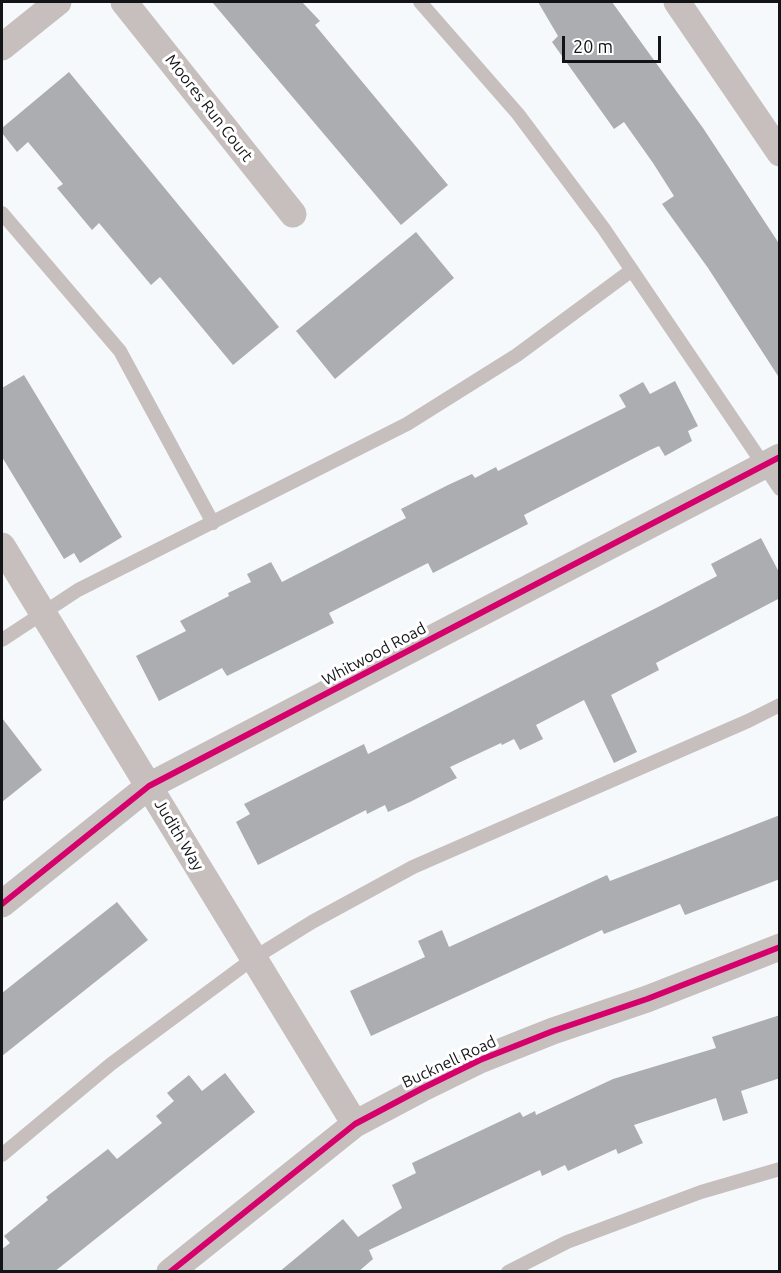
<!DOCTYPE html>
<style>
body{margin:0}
#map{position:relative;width:781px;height:1273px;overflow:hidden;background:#f6f9fc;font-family:Ubuntu,sans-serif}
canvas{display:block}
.frame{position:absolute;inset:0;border:3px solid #131417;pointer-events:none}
.scale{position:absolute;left:562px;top:36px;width:99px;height:27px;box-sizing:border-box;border:3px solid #131417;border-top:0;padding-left:8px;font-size:18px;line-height:21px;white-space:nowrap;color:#131417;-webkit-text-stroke:4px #fff;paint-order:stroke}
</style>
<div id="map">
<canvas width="781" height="1273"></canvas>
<div class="frame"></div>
<div class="scale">20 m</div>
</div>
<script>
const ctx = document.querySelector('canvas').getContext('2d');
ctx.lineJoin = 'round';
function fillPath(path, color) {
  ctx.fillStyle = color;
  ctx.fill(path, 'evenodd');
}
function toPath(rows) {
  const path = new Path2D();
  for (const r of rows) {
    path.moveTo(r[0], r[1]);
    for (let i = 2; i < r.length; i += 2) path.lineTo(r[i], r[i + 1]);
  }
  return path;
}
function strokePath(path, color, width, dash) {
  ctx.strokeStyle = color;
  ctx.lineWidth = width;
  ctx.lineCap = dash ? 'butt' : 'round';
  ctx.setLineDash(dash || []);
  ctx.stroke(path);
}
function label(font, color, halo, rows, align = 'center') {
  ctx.font = font + ' Ubuntu,sans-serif';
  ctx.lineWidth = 6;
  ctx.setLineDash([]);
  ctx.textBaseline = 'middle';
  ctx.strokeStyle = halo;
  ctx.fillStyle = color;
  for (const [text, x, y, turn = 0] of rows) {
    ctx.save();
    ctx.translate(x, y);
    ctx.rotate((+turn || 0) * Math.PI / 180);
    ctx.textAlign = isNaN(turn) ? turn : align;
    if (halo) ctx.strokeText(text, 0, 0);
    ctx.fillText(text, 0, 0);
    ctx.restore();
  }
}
const building = toPath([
 [212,2,302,2,320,21,315,25,448,185,401,225],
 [538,2,612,2,703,128,780,245,780,379,708,268,662,204,674,196,653,163,624,122,614,129,552,42,558,36],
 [69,72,279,327,233,365,160,277,151,285,99,223,92,230,57,188,63,184,28,142,17,152,2,133,2,128],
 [416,232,454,278,335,379,296,331],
 [24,375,122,537,80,563,74,553,64,559,2,457,2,388],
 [675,381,698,426,688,431,692,441,665,456,659,446,650,450,524,515,528,524,433,573,428,563,329,613,334,623,227,676,222,668,159,701,136,656,186,631,180,621,229,596,228,593,251,582,247,574,271,562,282,582,406,518,401,509,448,485,472,474,475,478,496,467,498,471,626,407,619,395,643,382,650,394],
 [761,538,780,574,780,598,656,663,659,670,611,695,637,752,614,763,584,700,536,725,543,739,520,750,514,739,502,745,501,743,450,767,457,778,410,802,388,812,385,805,367,814,366,810,258,865,236,822,250,814,244,804,364,744,368,754,658,607,717,576,711,564],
 [2,718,42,770,2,802],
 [780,815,780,879,685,915,680,904,604,934,602,930,371,1036,350,991,425,957,418,941,442,930,449,947,607,875,610,881],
 [117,902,148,940,2,1056,2,993],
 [780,1015,780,1078,741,1091,748,1113,723,1121,716,1098,634,1125,643,1143,618,1154,616,1149,568,1171,565,1165,542,1176,540,1170,369,1250,373,1259,358,1272,279,1272,343,1219,358,1237,402,1208,392,1185,416,1173,412,1163,520,1112,523,1117,535,1111,536,1115,613,1079,716,1048,712,1037],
 [225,1073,255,1112,54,1272,2,1272,2,1249,10,1243,4,1236,48,1200,46,1197,108,1149,117,1159,162,1123,156,1116,174,1101,167,1093,189,1075,202,1091]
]);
const service = toPath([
 [420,2,518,114,604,229,780,489],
 [2,213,120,351,213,523],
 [2,640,78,590,407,424,517,355,632,270],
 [2,1155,111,1064,254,958,312,922,413,867,748,721,780,705],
 [508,1272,567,1242,701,1192,780,1169]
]);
const minor = toPath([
 [124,2,293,214],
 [677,2,780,153],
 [2,47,58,2],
 [2,546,355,1124],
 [2,904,149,786,780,457],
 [170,1272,355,1124,421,1089,480,1060,553,1031,647,999,780,947]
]);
const cycleway = toPath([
 [2,904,149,786,780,457],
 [170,1272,355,1124,421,1089,480,1060,553,1031,647,999,780,947]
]);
const streetNames = [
 ["Moores Run Court",209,108,52],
 ["Whitwood Road",374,654,-28],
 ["Judith Way",179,835,59],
 ["Bucknell Road",449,1062,-25]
];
fillPath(building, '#abadb0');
strokePath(service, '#c7bfbd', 14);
strokePath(minor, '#c7bfbd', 27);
strokePath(cycleway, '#d6006c', 6);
label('16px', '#131417', '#fff', streetNames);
</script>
